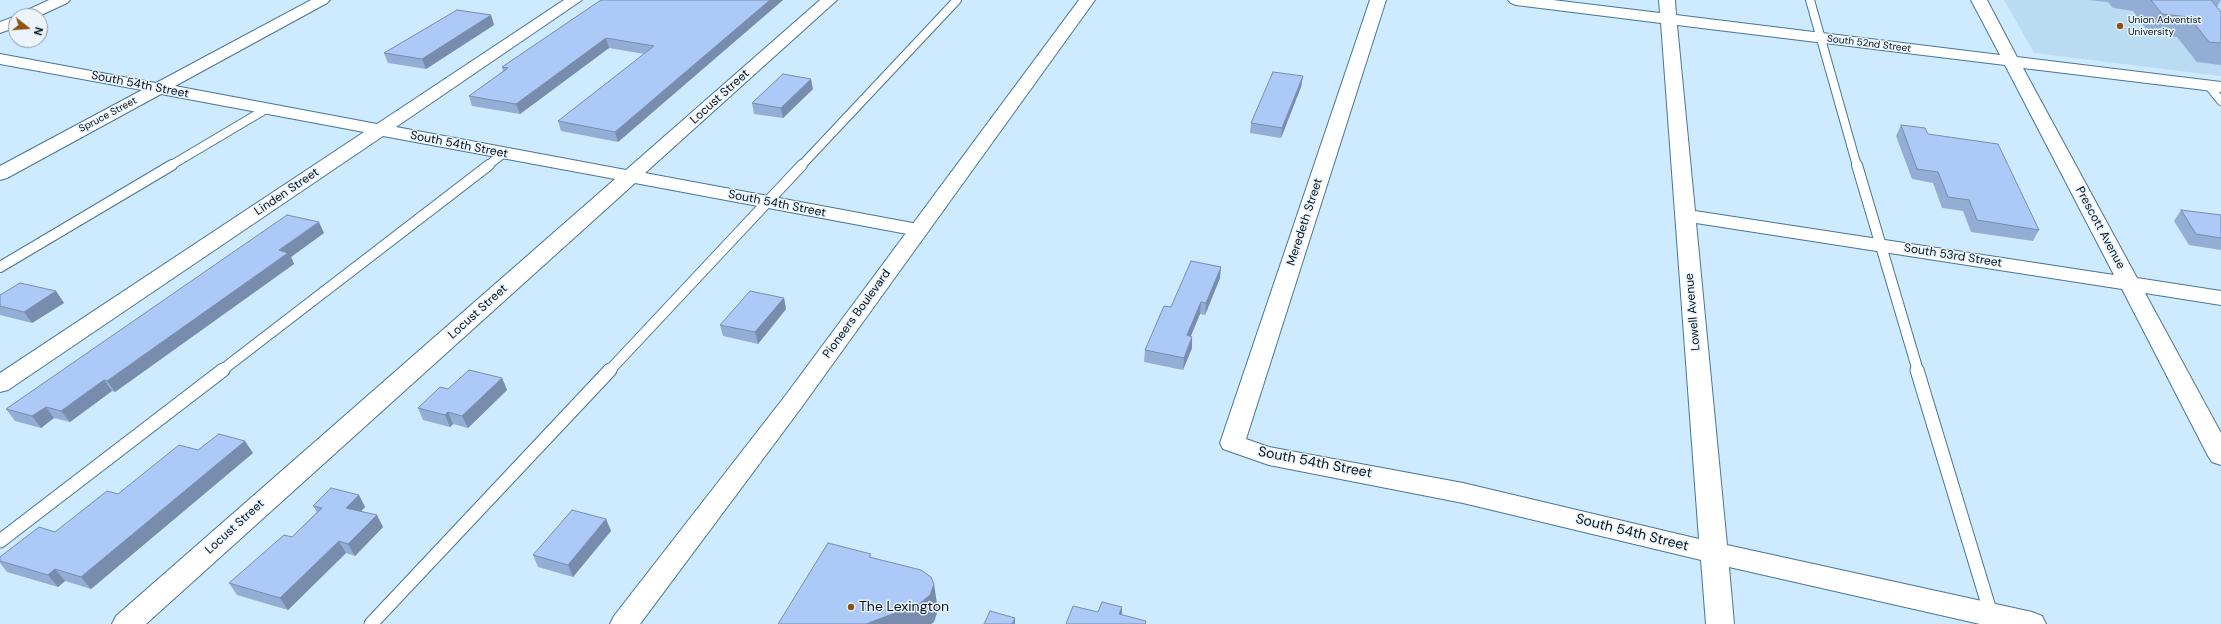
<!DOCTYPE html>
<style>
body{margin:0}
#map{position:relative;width:2221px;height:624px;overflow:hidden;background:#ceeaff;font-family:"DM Sans",sans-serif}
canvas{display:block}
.north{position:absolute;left:8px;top:8px;width:40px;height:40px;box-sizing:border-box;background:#ebf4fb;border:1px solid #8e99a2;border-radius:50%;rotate:107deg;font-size:11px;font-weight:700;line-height:16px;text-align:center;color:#02111d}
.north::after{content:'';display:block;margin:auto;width:14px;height:18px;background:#8e5213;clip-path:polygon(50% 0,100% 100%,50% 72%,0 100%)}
</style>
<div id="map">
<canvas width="2221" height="624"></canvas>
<div class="north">N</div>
</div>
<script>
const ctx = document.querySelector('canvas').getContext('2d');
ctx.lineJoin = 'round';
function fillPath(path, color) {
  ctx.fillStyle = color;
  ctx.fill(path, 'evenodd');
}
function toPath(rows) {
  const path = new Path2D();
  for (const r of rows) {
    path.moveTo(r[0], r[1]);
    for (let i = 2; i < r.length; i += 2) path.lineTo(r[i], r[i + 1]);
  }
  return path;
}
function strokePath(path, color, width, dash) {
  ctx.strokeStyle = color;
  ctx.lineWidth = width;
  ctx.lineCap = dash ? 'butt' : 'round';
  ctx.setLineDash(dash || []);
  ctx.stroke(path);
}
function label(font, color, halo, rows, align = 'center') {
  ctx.font = font + ' "DM Sans",sans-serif';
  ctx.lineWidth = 3;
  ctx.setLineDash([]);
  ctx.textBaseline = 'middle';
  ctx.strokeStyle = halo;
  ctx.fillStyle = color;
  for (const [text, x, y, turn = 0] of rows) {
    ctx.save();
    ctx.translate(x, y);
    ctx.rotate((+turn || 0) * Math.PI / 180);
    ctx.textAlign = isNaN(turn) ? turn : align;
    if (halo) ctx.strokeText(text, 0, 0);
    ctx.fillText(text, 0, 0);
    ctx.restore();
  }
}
const built = toPath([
 [2004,0,2221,0,2221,76,2034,53]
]);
const serviceFar2 = toPath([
 [1810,0,1857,166],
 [2209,86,2221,101],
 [170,166,266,109],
 [487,166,504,153],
 [801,166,957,0]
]);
const serviceFar1 = toPath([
 [1857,165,1918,371],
 [0,267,172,165],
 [221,371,489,165],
 [609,371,802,165]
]);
const service = toPath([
 [1917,370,1994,624],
 [0,541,223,370],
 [371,624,610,370]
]);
const minor = toPath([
 [49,0,70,0,67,3,39,16,18,16,21,13,49,0],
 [311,0,330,0,327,3,175,86,377,124,564,0,582,0,396,127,626,170,820,0,837,0,645,173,918,224,925,226,928,230,925,234,918,236,635,183,146,624,112,624,116,616,615,179,383,136,8,390,0,392,0,373,364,132,161,94,7,178,0,180,0,166,142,90,0,64,0,54,156,83,311,0],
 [1370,0,1386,0,1246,439,1269,447,1463,483,1699,539,1661,23,1516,5,1511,3,1508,0,1553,0,1660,13,1659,0,1675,0,1676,15,2000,55,1971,0,1987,0,2017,57,2221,82,2221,92,2023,68,2137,278,2221,291,2221,305,2145,293,2221,433,2221,465,2212,462,2208,456,2122,289,1696,223,1727,545,2032,612,2042,616,2046,624,1980,624,1729,567,1734,624,1706,624,1701,560,1463,503,1269,465,1223,449,1220,443,1370,0],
 [1677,25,2005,65,2114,275,1695,211,1677,25],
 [16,16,16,27,0,33,0,22,16,16]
]);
const secondary = toPath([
 [1079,0,1095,0,801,408,640,624,610,624,614,616,785,396,1079,0]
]);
const wall = toPath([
 [601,0,783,0,618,142,561,131,558,121,644,54,609,48,520,114,472,106,469,96,503,71,502,67],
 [2088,0,2221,0,2217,7,2221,12,2221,65,2197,62,2177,37,2150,34,2133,11,2113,8,2108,2],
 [491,15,494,25,426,69,388,63,384,53],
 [1303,76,1301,87,1281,138,1250,133,1251,123],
 [813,89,783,118,754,114,752,103],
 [1901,125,1928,134,2039,230,2033,241,1971,232,1963,211,1942,208,1933,183,1912,179,1896,136],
 [2181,210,2221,215,2221,250,2189,245,2174,221],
 [324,233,291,257,294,264,115,392,112,391,70,422,54,418,41,428,15,421,6,409],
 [1220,278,1205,315,1200,314,1191,336,1192,348,1183,370,1144,362,1145,350,1171,307],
 [56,291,64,303,32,323,0,315,0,295],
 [784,298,786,309,758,344,723,336,720,325],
 [502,378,507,390,468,428,453,424,450,427,423,420,418,408,448,389],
 [198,450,253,453,91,589,65,581,58,587,7,572,0,563,0,557,55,532,118,494],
 [359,495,365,507,361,511,383,527,355,556,346,553,288,610,237,595,229,583,292,537,317,512,313,506],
 [606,519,611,531,573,577,538,567,533,555]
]);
const shadedWall = toPath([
 [770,0,783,0,618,142,615,132],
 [491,15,494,25,426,69,422,59],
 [606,38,609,48,520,114,516,104],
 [1303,76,1301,87,1281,138,1282,128],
 [811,79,813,89,783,118,781,108],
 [319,222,324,233,291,257,294,264,115,392,107,381,279,250],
 [1221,267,1220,278,1205,315,1206,303],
 [56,291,64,303,32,323,24,312],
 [784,298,786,309,758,344,755,332],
 [1201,302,1200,314,1186,347,1187,335],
 [1192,337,1192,348,1183,370,1184,358],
 [502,378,507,390,468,428,462,416],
 [104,380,112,391,70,422,61,411],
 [46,407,54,418,41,428,32,416],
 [448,412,453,424,450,427,445,415],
 [245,441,253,453,91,589,81,577],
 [359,495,365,507,353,520,346,508],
 [377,515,383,527,355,556,348,544],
 [606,519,611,531,573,577,568,565],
 [339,541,346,553,288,610,280,598],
 [55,569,65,581,58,587,48,575],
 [934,584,938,610,934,622,931,624,866,624],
 [1122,607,1122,624,1119,614],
 [1015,618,1015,624,1012,624]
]);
const building = toPath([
 [601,0,770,0,615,132,558,121,654,46,606,38,516,104,469,96,508,68,502,67,601,0],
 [2151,0,2211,0,2221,12,2221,43,2209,42,2189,17,2162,14,2151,0],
 [457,10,491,15,422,59,384,53,457,10],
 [1273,72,1303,76,1282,128,1251,123,1273,72],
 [783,74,811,79,781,108,752,103,783,74],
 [1901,125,1925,128,1928,134,1998,144,2039,230,1977,220,1969,200,1948,197,1938,172,1917,169,1901,125],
 [2181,210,2221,215,2221,238,2196,234,2181,210],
 [287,215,319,222,279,250,288,253,107,381,104,380,61,411,46,407,32,416,6,409,287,215],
 [1191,261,1221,267,1206,303,1201,302,1187,335,1192,337,1184,358,1145,350,1164,306,1171,307,1191,261],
 [20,283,56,291,24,312,0,306,0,295,20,283],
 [750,291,784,298,755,332,720,325,750,291],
 [469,370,502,378,462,416,448,412,445,415,418,408,440,387,448,389,469,370],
 [219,434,245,441,81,577,55,569,48,575,0,561,0,557,39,527,55,532,107,491,118,494,179,445,198,450,219,434],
 [331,488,359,495,346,508,377,515,348,544,339,541,280,598,229,583,284,535,292,537,322,508,313,506,331,488],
 [572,510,606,519,568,565,533,555,572,510],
 [828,543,871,554,869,557,921,570,931,577,934,584,930,595,919,604,866,624,778,624,828,543],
 [1102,602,1122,607,1119,614,1146,621,1145,624,1066,624,1073,606,1098,612,1102,602],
 [990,611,1015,618,1012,624,984,624,990,611]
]);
const markers = [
 [2120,26,4,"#8e5213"],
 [851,607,4,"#8e5213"]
];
const farPoinames = [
 ["Union Adventist",2128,20],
 ["University",2128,32]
];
const farStreetnames = [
 ["South 52nd Street",1869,44,7],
 ["Spruce Street",108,115,-28]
];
const streetNames = [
 ["South 54th Street",140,85,11],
 ["Locust Street",720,97,-42],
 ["South 54th Street",459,145,11],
 ["Linden Street",287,192,-34],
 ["South 54th Street",777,204,11],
 ["Meredeth Street",1305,222,-72],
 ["Prescott Avenue",2100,228,62],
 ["South 53rd Street",1953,256,9],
 ["Locust Street",478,312,-42],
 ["Lowell Avenue",1693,312,-95],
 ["Pioneers Boulevard",857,314,-54],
 ["Locust Street",235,527,-42]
];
const nearStreetnames = [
 ["South 54th Street",1315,463,11],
 ["South 54th Street",1632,533,14]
];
const nearPoinames = [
 ["The Lexington",859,607]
];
fillPath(built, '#bbdbf3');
strokePath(serviceFar2, '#497594', 10);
strokePath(serviceFar1, '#497594', 12);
strokePath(service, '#497594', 15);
strokePath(minor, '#497594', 2);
strokePath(secondary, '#497594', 2);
strokePath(serviceFar2, '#fff', 8);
strokePath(serviceFar1, '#fff', 10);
strokePath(service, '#fff', 13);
fillPath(minor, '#fff');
fillPath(secondary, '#fff');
fillPath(wall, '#94add4');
fillPath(shadedWall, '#788dad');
fillPath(building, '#acc9f7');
strokePath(building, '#788dad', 1);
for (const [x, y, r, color] of markers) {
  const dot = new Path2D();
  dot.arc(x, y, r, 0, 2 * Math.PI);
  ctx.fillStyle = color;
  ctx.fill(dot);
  strokePath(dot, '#ebf4fb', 1.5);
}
label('10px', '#02111d', '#ebf4fb', farPoinames, 'left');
label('10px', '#02111d', '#ebf4fb', farStreetnames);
label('12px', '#02111d', '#ebf4fb', streetNames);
label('14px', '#02111d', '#ebf4fb', nearStreetnames);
label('14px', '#02111d', '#ebf4fb', nearPoinames, 'left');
</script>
